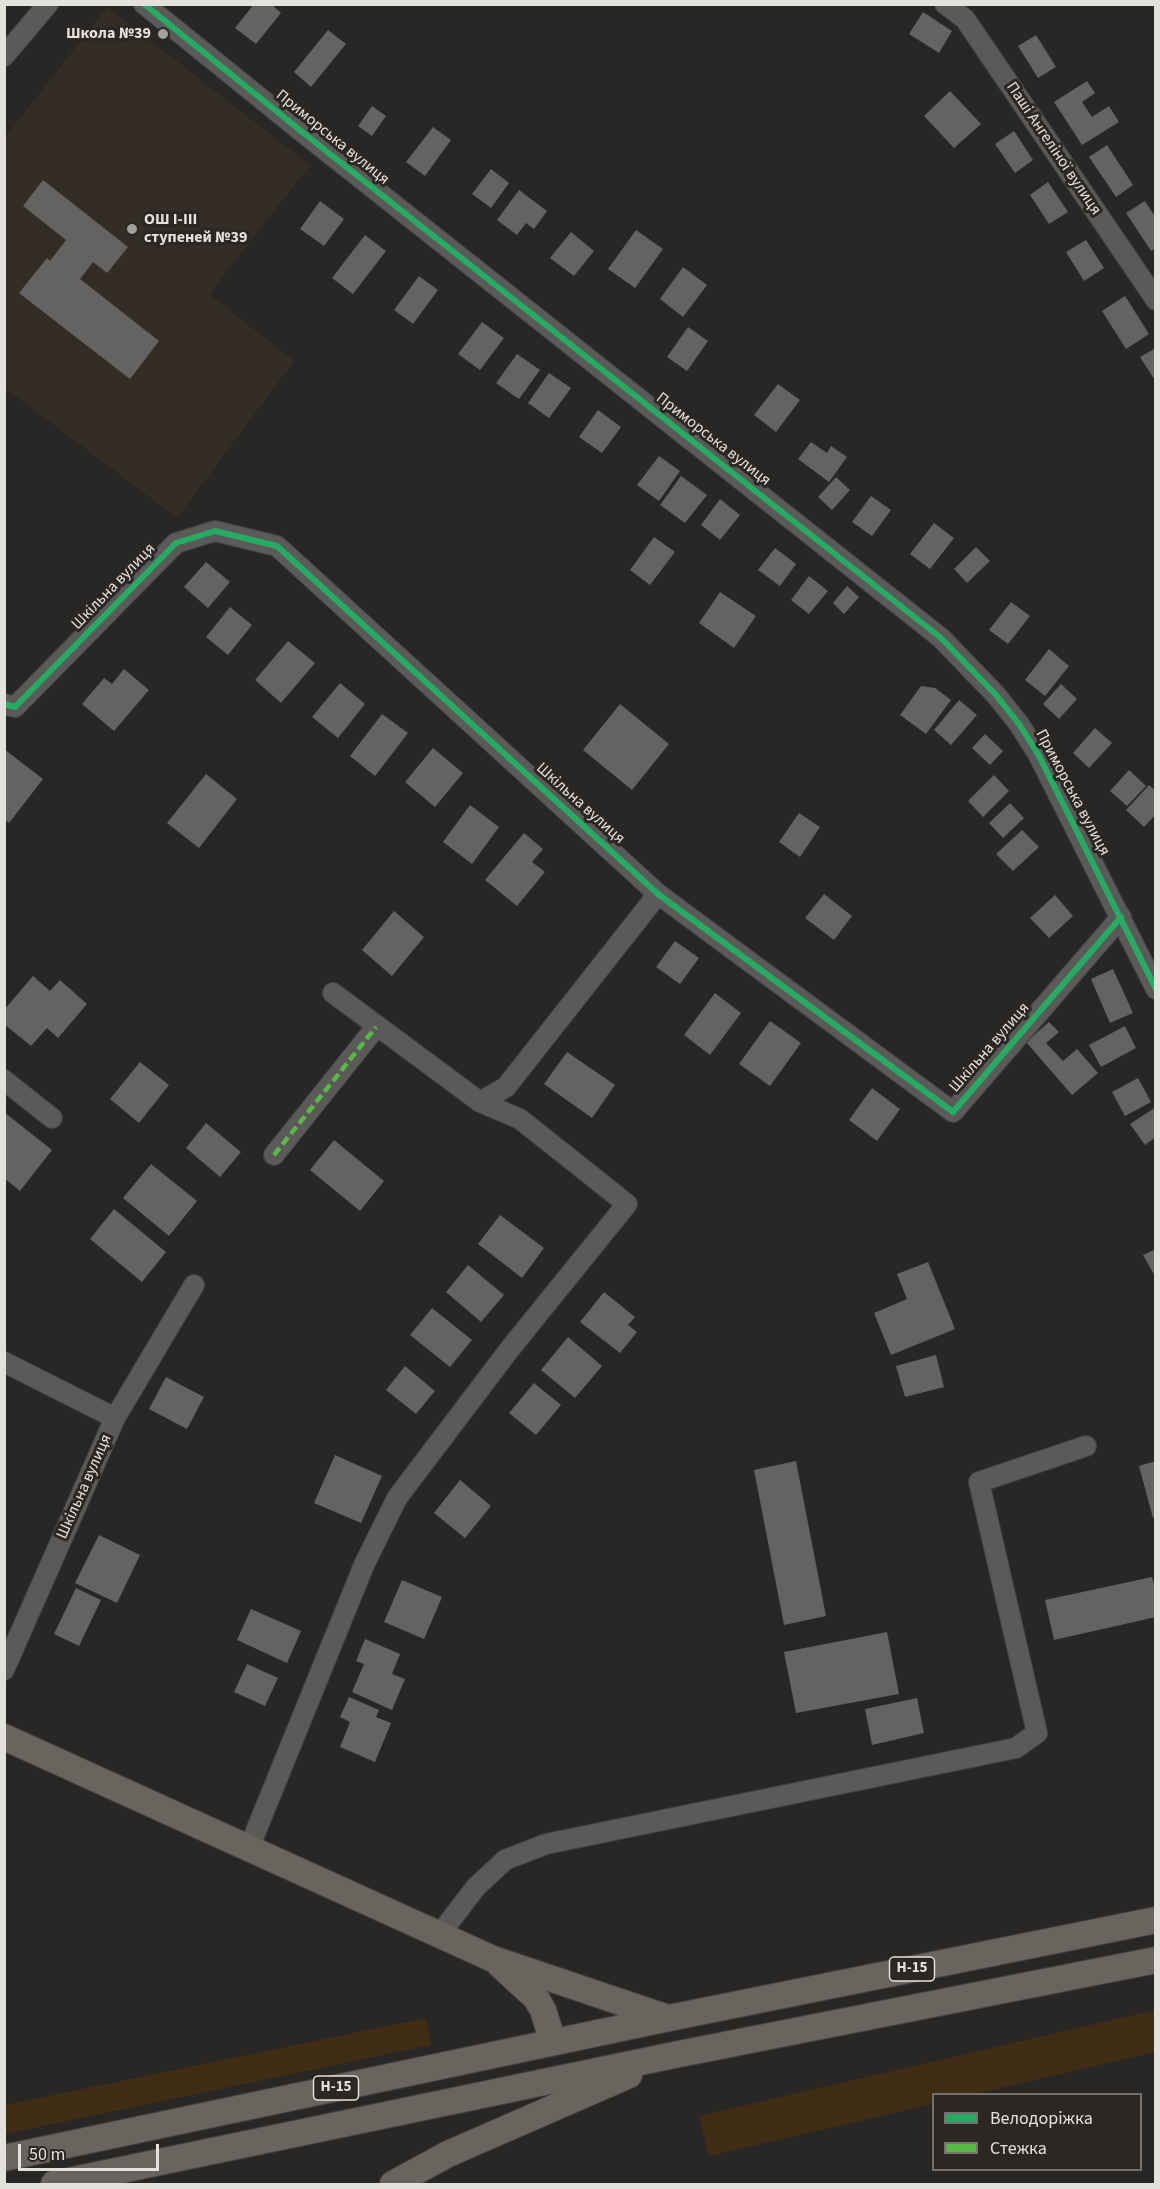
<!DOCTYPE html>
<meta charset="utf-8">
<style>
body{margin:0}
#map{position:relative;width:1160px;height:2189px;overflow:hidden;background:#292725;font-family:"Source Sans 3",sans-serif}
canvas{display:block}
.frame{position:absolute;inset:0;border:6px solid #e3e1de;pointer-events:none}
.legend{position:absolute;left:932px;top:2093px;width:210px;height:78px;box-sizing:border-box;background:#2a2724;border:2px solid #74716e;margin:0;padding:8px 10px;list-style:none;font-size:18px;color:#e3e1de}
.legend li{display:flex;align-items:center;gap:12px;height:30px}
.legend b{width:30px;border:2px solid #74716e}
.scale{position:absolute;left:18px;top:2144px;width:141px;height:27px;box-sizing:border-box;border:3px solid #e3e1de;border-top:0;padding-left:8px;font-size:18px;line-height:21px;white-space:nowrap;color:#e3e1de;-webkit-text-stroke:4px #2a2724;paint-order:stroke}
</style>
<div id="map">
<canvas width="1160" height="2189"></canvas>
<div class="frame"></div>
<ul class="legend">
<li><b style="height:8px;background:#26ab63"></b>Велодоріжка</li>
<li><b style="height:8px;background:#58b947"></b>Стежка</li>
</ul>
<div class="scale">50 m</div>
</div>
<script>
const ctx = document.querySelector('canvas').getContext('2d');
ctx.lineJoin = 'round';
function fillPath(path, color) {
  ctx.fillStyle = color;
  ctx.fill(path, 'evenodd');
}
function toPath(rows) {
  const path = new Path2D();
  for (const r of rows) {
    path.moveTo(r[0], r[1]);
    for (let i = 2; i < r.length; i += 2) path.lineTo(r[i], r[i + 1]);
  }
  return path;
}
function strokePath(path, color, width, dash) {
  ctx.strokeStyle = color;
  ctx.lineWidth = width;
  ctx.lineCap = dash ? 'butt' : 'round';
  ctx.setLineDash(dash || []);
  ctx.stroke(path);
}
function label(font, color, halo, rows, align = 'center') {
  ctx.font = font + ' "Source Sans 3",sans-serif';
  ctx.lineWidth = 6;
  ctx.setLineDash([]);
  ctx.textBaseline = 'middle';
  ctx.strokeStyle = halo;
  ctx.fillStyle = color;
  for (const [text, x, y, turn = 0] of rows) {
    ctx.save();
    ctx.translate(x, y);
    ctx.rotate((+turn || 0) * Math.PI / 180);
    ctx.textAlign = isNaN(turn) ? turn : align;
    if (halo) ctx.strokeText(text, 0, 0);
    ctx.fillText(text, 0, 0);
    ctx.restore();
  }
}
const built = toPath([
 [107,7,310,165,209,294,294,361,177,518,5,388,4,139]
]);
const green = toPath([
 [1155,2010,1155,2052,975,2094,934,2094,933,2104,709,2156,699,2116],
 [426,2018,431,2045,5,2134,5,2105]
]);
const building = toPath([
 [254,4,271,4,281,13,256,44,235,28],
 [923,12,952,31,939,53,909,34],
 [328,30,346,44,311,87,294,72],
 [1036,35,1056,67,1038,78,1018,46],
 [1087,81,1095,93,1082,102,1092,117,1109,106,1119,122,1082,145,1054,102],
 [950,91,981,124,954,148,924,116],
 [372,106,386,116,372,136,358,126],
 [433,127,451,140,425,176,406,162],
 [1014,131,1033,160,1015,173,995,144],
 [1107,145,1133,185,1116,197,1089,157],
 [491,169,509,183,491,208,472,194],
 [43,180,128,247,107,273,93,262,80,279,159,341,130,379,19,293,47,258,50,261,66,240,23,206],
 [1048,182,1068,212,1049,224,1030,195],
 [519,190,547,211,534,229,526,223,517,235,497,220],
 [320,201,344,219,324,246,300,229],
 [1145,201,1156,218,1156,248,1151,251,1126,213],
 [636,230,663,249,635,288,608,269],
 [571,232,594,251,574,276,550,258],
 [365,235,386,251,353,294,332,278],
 [1086,240,1104,268,1084,281,1066,252],
 [683,267,707,285,683,317,660,299],
 [419,276,438,290,413,324,394,310],
 [1125,296,1149,334,1126,349,1102,311],
 [482,322,504,338,480,370,458,354],
 [688,327,708,341,687,371,667,357],
 [1156,348,1156,382,1140,357],
 [517,354,540,370,519,399,496,383],
 [549,373,571,388,549,418,528,403],
 [778,384,800,400,776,432,754,415],
 [598,410,621,427,602,453,579,437],
 [811,442,827,453,831,446,847,457,829,482,798,459],
 [659,456,680,471,659,501,637,485],
 [681,476,707,495,685,523,660,505],
 [836,477,850,490,832,510,818,497],
 [871,496,891,510,872,536,852,522],
 [720,499,740,515,720,540,701,525],
 [934,523,954,538,930,569,910,554],
 [654,537,675,552,650,585,630,570],
 [976,547,990,561,967,583,954,569],
 [775,548,796,564,780,586,758,570],
 [206,562,230,582,208,608,184,587],
 [809,576,828,591,809,614,791,600],
 [847,586,859,597,844,614,833,603],
 [720,592,756,616,734,648,699,623],
 [1011,602,1030,616,1008,644,989,630],
 [230,607,252,625,228,655,206,637],
 [288,641,315,663,281,703,255,680],
 [1049,649,1069,666,1045,696,1025,680],
 [124,669,149,690,114,731,82,704,104,678,112,684],
 [340,683,365,704,338,738,312,717],
 [1061,684,1077,699,1059,719,1043,704],
 [921,686,935,688,951,700,926,734,900,715],
 [959,700,977,715,951,745,934,730],
 [620,704,669,744,632,790,583,750],
 [382,714,408,733,375,776,350,756],
 [1095,728,1112,743,1089,768,1073,753],
 [985,734,1003,751,990,765,972,748],
 [433,748,463,773,435,807,405,782],
 [4,749,43,779,9,823,4,819],
 [1129,770,1146,786,1127,806,1110,791],
 [206,774,237,799,199,848,167,823],
 [994,775,1009,791,983,817,968,801],
 [1149,785,1156,791,1156,814,1144,827,1126,810],
 [1010,803,1024,818,1003,838,989,823],
 [470,805,499,827,472,864,443,842],
 [799,813,820,827,800,857,779,842],
 [1022,830,1039,847,1013,871,996,854],
 [524,833,543,849,532,862,545,872,517,906,485,880],
 [824,894,852,916,834,940,805,918],
 [1055,895,1073,916,1049,938,1030,918],
 [394,911,424,937,392,976,362,950],
 [675,941,699,958,680,984,656,967],
 [1113,969,1133,1013,1110,1023,1091,979],
 [33,976,50,991,60,980,87,1004,58,1038,47,1028,31,1046,4,1024,4,1010],
 [715,993,741,1013,710,1055,684,1035],
 [770,1021,801,1043,770,1086,739,1064],
 [1049,1022,1059,1032,1046,1043,1063,1061,1077,1049,1098,1073,1072,1095,1026,1042],
 [1125,1026,1136,1048,1101,1067,1089,1045],
 [567,1052,615,1085,592,1118,544,1084],
 [140,1062,169,1085,139,1123,110,1099],
 [1138,1078,1151,1102,1125,1116,1112,1092],
 [872,1088,900,1109,877,1141,849,1120],
 [1156,1107,1156,1137,1145,1145,1130,1124],
 [4,1112,52,1150,20,1191,4,1178],
 [206,1123,241,1152,220,1177,186,1148],
 [334,1140,384,1181,360,1211,310,1170],
 [151,1164,197,1201,169,1236,123,1198],
 [114,1209,166,1252,142,1282,90,1239],
 [500,1215,544,1248,522,1278,478,1244],
 [1156,1249,1156,1278,1143,1255],
 [928,1262,955,1329,891,1355,874,1313,907,1299,897,1274],
 [468,1265,504,1295,481,1322,446,1292],
 [604,1292,635,1317,628,1325,637,1332,620,1353,580,1322],
 [432,1308,472,1340,450,1367,410,1335],
 [568,1337,602,1366,575,1398,541,1370],
 [936,1355,944,1387,905,1397,896,1366],
 [405,1366,435,1391,416,1414,386,1390],
 [166,1377,204,1397,187,1429,149,1409],
 [534,1383,561,1405,536,1435,509,1413],
 [335,1455,382,1476,361,1523,314,1503],
 [796,1461,826,1616,784,1625,754,1470],
 [1156,1461,1156,1517,1153,1518,1139,1466],
 [460,1480,491,1506,465,1538,434,1513],
 [99,1535,140,1555,117,1603,75,1583],
 [1152,1577,1156,1590,1156,1617,1054,1640,1045,1600],
 [402,1580,442,1597,424,1639,384,1622],
 [76,1588,101,1600,79,1646,54,1634],
 [251,1609,301,1631,287,1663,237,1640],
 [887,1632,899,1694,796,1713,784,1652],
 [365,1639,400,1654,392,1674,405,1679,392,1710,352,1692,364,1664,356,1661],
 [247,1664,278,1678,265,1706,234,1692],
 [349,1697,379,1710,376,1717,391,1723,375,1762,340,1747,350,1722,340,1717],
 [917,1698,924,1733,872,1745,865,1709]
]);
const minor = toPath([
 [144,4,301,131,941,638,996,695,1019,724,1038,754,1156,989],
 [945,4,965,19,1156,300],
 [4,56,48,4],
 [4,704,15,707,176,543,215,531,277,546,658,894,953,1112,1121,917],
 [333,993,480,1102,506,1087,658,894],
 [4,1080,52,1118],
 [274,1155,376,1027],
 [4,1362,115,1418,4,1670],
 [115,1418,194,1285],
 [249,1848,364,1565,397,1498,509,1350,627,1204,520,1119,480,1102],
 [440,1934,476,1887,505,1860,546,1844,1016,1748,1037,1733,979,1482,1086,1446]
]);
const major = toPath([
 [4,1737,493,1959,668,2018],
 [500,1965,536,1998,543,2010,553,2042],
 [4,2158,669,2018,1156,1920],
 [54,2184,679,2054,1156,1960],
 [393,2184,448,2154,629,2075]
]);
const quiet = toPath([
 [274,1155,376,1027]
]);
const cycleway = toPath([
 [144,4,301,131,941,638,996,695,1019,724,1038,754,1156,989],
 [4,704,15,707,176,543,215,531,277,546,658,894,953,1112,1121,917]
]);
const markers = [
 [163,34,6,"#a2a09d"],
 [132,229,6,"#a2a09d"]
];
const shields = [
 [912,1969,45],
 [336,2088,45]
];
const shieldNames = [
 ["Н-15",912,1969],
 ["Н-15",336,2088]
];
const poiNames = [
 ["Школа №39",151,34],
 ["ОШ I-III",144,220,"left"],
 ["ступеней №39",144,238,"left"]
];
const streetNames = [
 ["Приморська вулиця",332,138,39],
 ["Паші Ангеліної вулиця",1053,149,56],
 ["Приморська вулиця",713,440,38],
 ["Шкільна вулиця",114,587,-46],
 ["Приморська вулиця",1072,793,62],
 ["Шкільна вулиця",580,804,42],
 ["Шкільна вулиця",990,1048,-49],
 ["Шкільна вулиця",85,1487,-66]
];
fillPath(built, '#332d25');
fillPath(green, '#3f2e15');
fillPath(building, '#646362');
strokePath(minor, '#434240', 22);
strokePath(major, '#434240', 28);
strokePath(minor, '#5b5a58', 20);
strokePath(major, '#69645e', 26);
strokePath(quiet, '#58b947', 4.5, [9, 4.5]);
strokePath(cycleway, '#26ab63', 6);
for (const [x, y, r, color] of markers) {
  const dot = new Path2D();
  dot.arc(x, y, r, 0, 2 * Math.PI);
  ctx.fillStyle = color;
  ctx.fill(dot);
  strokePath(dot, '#2a2724', 2);
}
for (const [x, y, w] of shields) {
  const box = new Path2D();
  box.roundRect(x - w / 2, y - 12, w, 24, 4.5);
  ctx.fillStyle = '#2a2724';
  ctx.fill(box);
  strokePath(box, '#e3e1de', 1.5);
}
label('bold 15px', '#e3e1de', null, shieldNames);
label('bold 16px', '#e3e1de', '#2a2724', poiNames, 'right');
label('16px', '#e3e1de', '#2a2724', streetNames);
</script>
